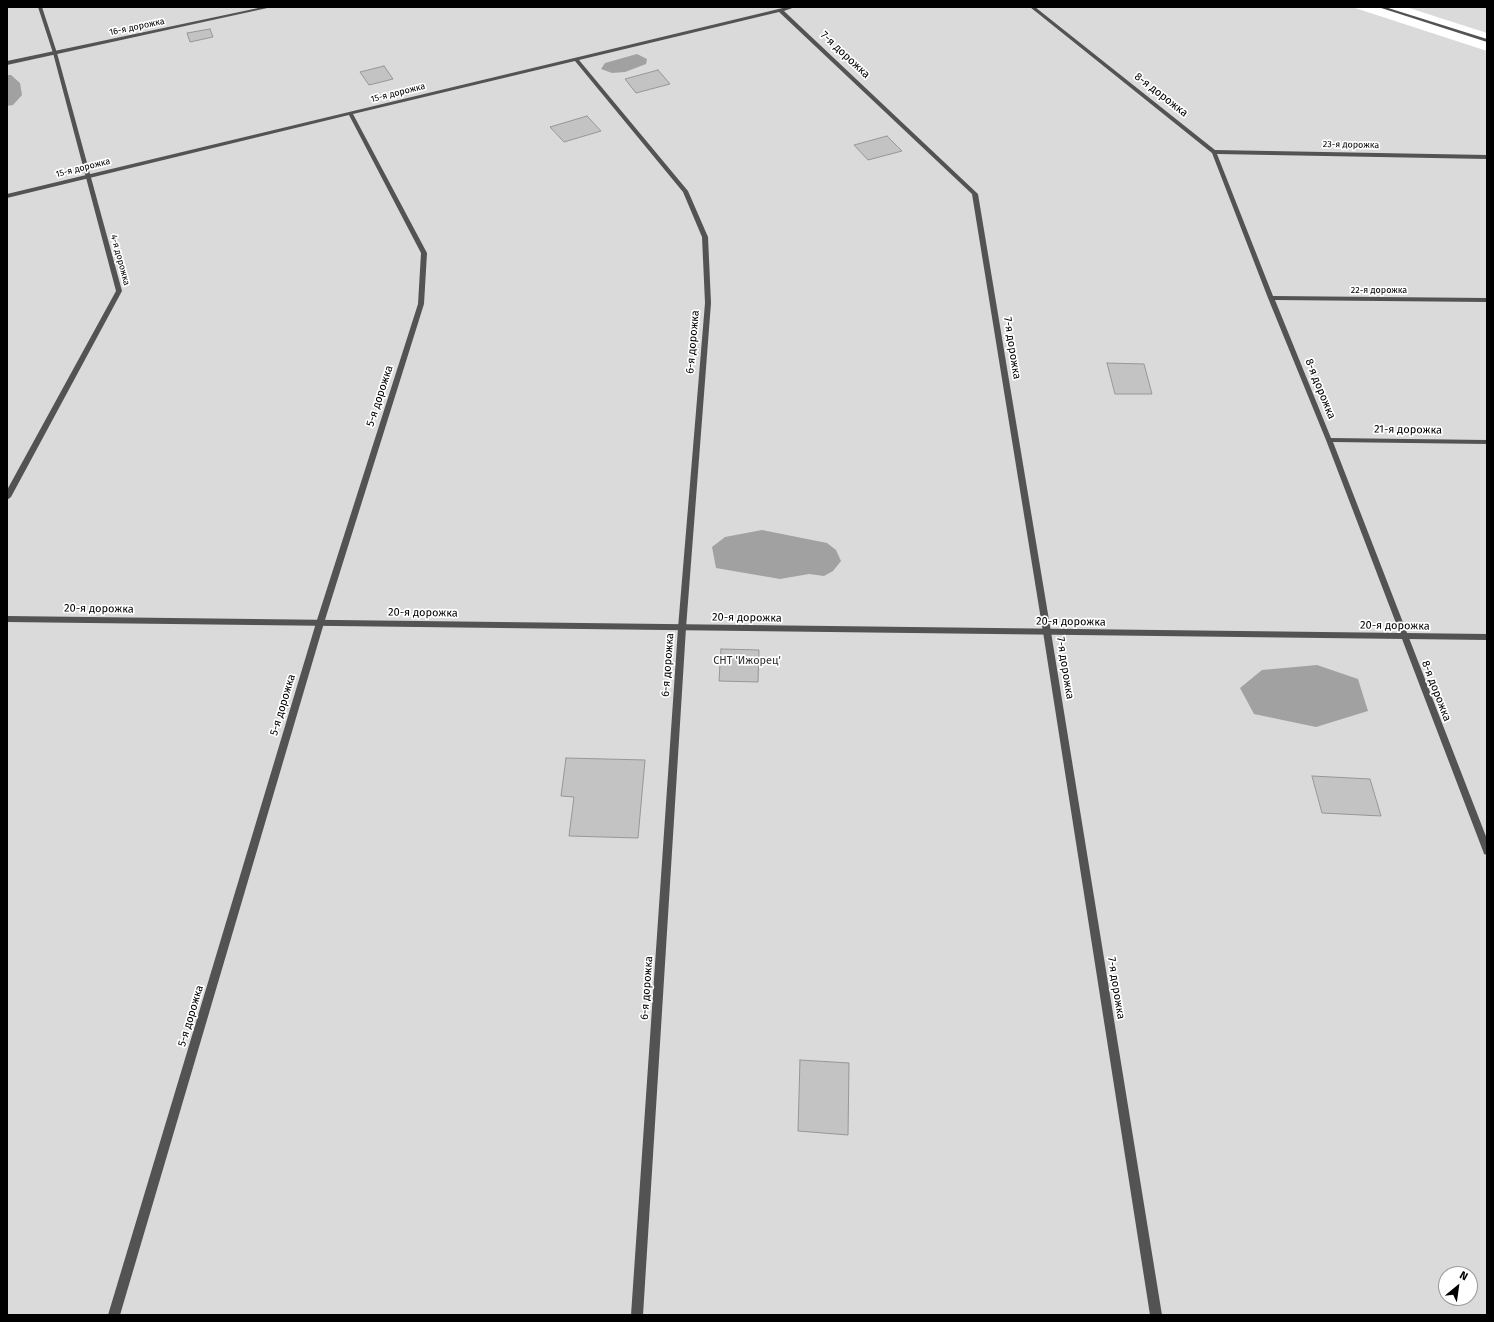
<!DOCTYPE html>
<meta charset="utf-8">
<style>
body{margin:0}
#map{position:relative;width:1494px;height:1322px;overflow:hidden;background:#fff;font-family:"Fira Sans",sans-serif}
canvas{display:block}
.frame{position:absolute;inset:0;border:8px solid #000;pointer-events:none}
.north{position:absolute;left:1438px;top:1266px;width:40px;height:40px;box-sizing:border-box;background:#fff;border:1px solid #999;border-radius:50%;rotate:29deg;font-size:11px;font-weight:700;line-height:16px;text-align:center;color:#000}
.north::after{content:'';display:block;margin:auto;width:14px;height:18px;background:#000;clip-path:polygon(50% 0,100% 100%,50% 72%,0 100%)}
</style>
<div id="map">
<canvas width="1494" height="1322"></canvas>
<div class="frame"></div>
<div class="north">N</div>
</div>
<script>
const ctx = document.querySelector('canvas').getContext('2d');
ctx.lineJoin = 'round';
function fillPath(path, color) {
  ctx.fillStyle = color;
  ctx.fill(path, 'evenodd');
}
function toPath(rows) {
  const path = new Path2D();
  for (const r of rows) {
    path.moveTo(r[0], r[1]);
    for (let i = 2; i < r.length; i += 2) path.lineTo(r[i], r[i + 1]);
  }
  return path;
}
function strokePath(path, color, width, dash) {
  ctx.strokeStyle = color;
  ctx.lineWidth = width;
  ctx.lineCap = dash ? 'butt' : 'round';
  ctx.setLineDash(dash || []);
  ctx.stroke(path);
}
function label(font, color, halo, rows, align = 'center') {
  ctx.font = font + ' "Fira Sans",sans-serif';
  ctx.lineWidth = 3.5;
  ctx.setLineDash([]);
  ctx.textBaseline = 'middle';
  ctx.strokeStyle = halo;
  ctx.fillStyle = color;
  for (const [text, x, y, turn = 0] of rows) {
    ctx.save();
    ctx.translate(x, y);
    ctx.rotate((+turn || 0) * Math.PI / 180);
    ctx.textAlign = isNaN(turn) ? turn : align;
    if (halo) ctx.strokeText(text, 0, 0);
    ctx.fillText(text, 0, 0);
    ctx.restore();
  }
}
const green = toPath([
 [7,7,1352,7,1487,51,1487,1315,7,1315],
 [1446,1274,1470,1274,1470,1298,1446,1298],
 [1406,7,1487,7,1487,33]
]);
const water = toPath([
 [637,54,647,59,646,64,625,72,612,73,601,69,605,63],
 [7,75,11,75,20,83,22,95,13,105,7,106],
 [762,530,827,543,836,550,841,561,833,571,824,576,809,574,780,579,716,568,712,547,725,537],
 [1317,665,1358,679,1368,711,1316,727,1254,714,1240,688,1262,670]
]);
const building = toPath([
 [210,29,213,37,190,42,187,33,210,29],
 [384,66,393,79,369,85,360,72,384,66],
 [658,70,670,84,636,93,625,79,658,70],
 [587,116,601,131,564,142,550,127,587,116],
 [887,136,902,151,868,160,854,145,887,136],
 [1107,363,1144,364,1152,394,1115,394,1107,363],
 [721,649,759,650,758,682,719,681,721,649],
 [566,758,645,760,638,838,569,836,574,797,561,796,566,758],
 [1312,776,1370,779,1381,816,1322,813,1312,776],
 [800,1060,849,1063,848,1135,798,1131,800,1060]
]);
const lane = toPath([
 [263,7,272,7,7,65,7,61,263,7],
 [787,7,795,7,784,11,978,194,1051,632,1162,1315,1150,1315,1043,632,972,194,779,12,579,60,688,191,708,237,711,303,686,628,643,1315,631,1315,678,628,705,303,702,237,683,192,575,61,353,114,427,253,424,304,324,623,120,1315,108,1315,316,623,418,304,421,253,349,115,7,198,7,194,787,7],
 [1030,7,1035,7,1215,150,1487,155,1487,159,1217,154,1273,296,1487,298,1487,302,1275,300,1331,438,1487,440,1487,444,1333,442,1487,839,1487,855,1484,854,1483,851,1326,440,1268,298,1212,153,1030,7],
 [1378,7,1385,7,1487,39,1487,42,1378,7]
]);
const street = toPath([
 [38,7,42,7,57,53,122,291,11,497,7,500,7,490,116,291,53,53,38,7],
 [7,616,1487,634,1487,640,7,622,7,616]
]);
const farStreetnames = [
 ["16-я дорожка",137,27,-12],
 ["15-я дорожка",398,93,-14],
 ["23-я дорожка",1351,145,1],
 ["15-я дорожка",83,168,-14],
 ["4-я дорожка",120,260,75],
 ["22-я дорожка",1379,290]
];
const streetNames = [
 ["7-я дорожка",845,55,43],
 ["8-я дорожка",1161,95,38],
 ["6-я дорожка",693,342,-85],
 ["7-я дорожка",1012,348,81],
 ["8-я дорожка",1320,389,68],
 ["5-я дорожка",380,396,-72],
 ["21-я дорожка",1408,430,1],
 ["20-я дорожка",99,609,1],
 ["20-я дорожка",423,613,1],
 ["20-я дорожка",747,618,1],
 ["20-я дорожка",1071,622,1],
 ["20-я дорожка",1395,626,1],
 ["6-я дорожка",668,665,-86],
 ["7-я дорожка",1065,668,81],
 ["8-я дорожка",1436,691,69],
 ["5-я дорожка",283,705,-73],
 ["6-я дорожка",647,988,-86],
 ["7-я дорожка",1116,988,81],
 ["5-я дорожка",191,1016,-73]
];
const parkNames = [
 ["СНТ 'Ижорец'",747,661]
];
fillPath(green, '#dadada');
fillPath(water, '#a1a1a1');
fillPath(building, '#c3c3c3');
strokePath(building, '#979797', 1);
fillPath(lane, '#535353');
fillPath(street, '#535353');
label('9px', '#000', '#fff', farStreetnames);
label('11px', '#000', '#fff', streetNames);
label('11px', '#313131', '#fff', parkNames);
</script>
